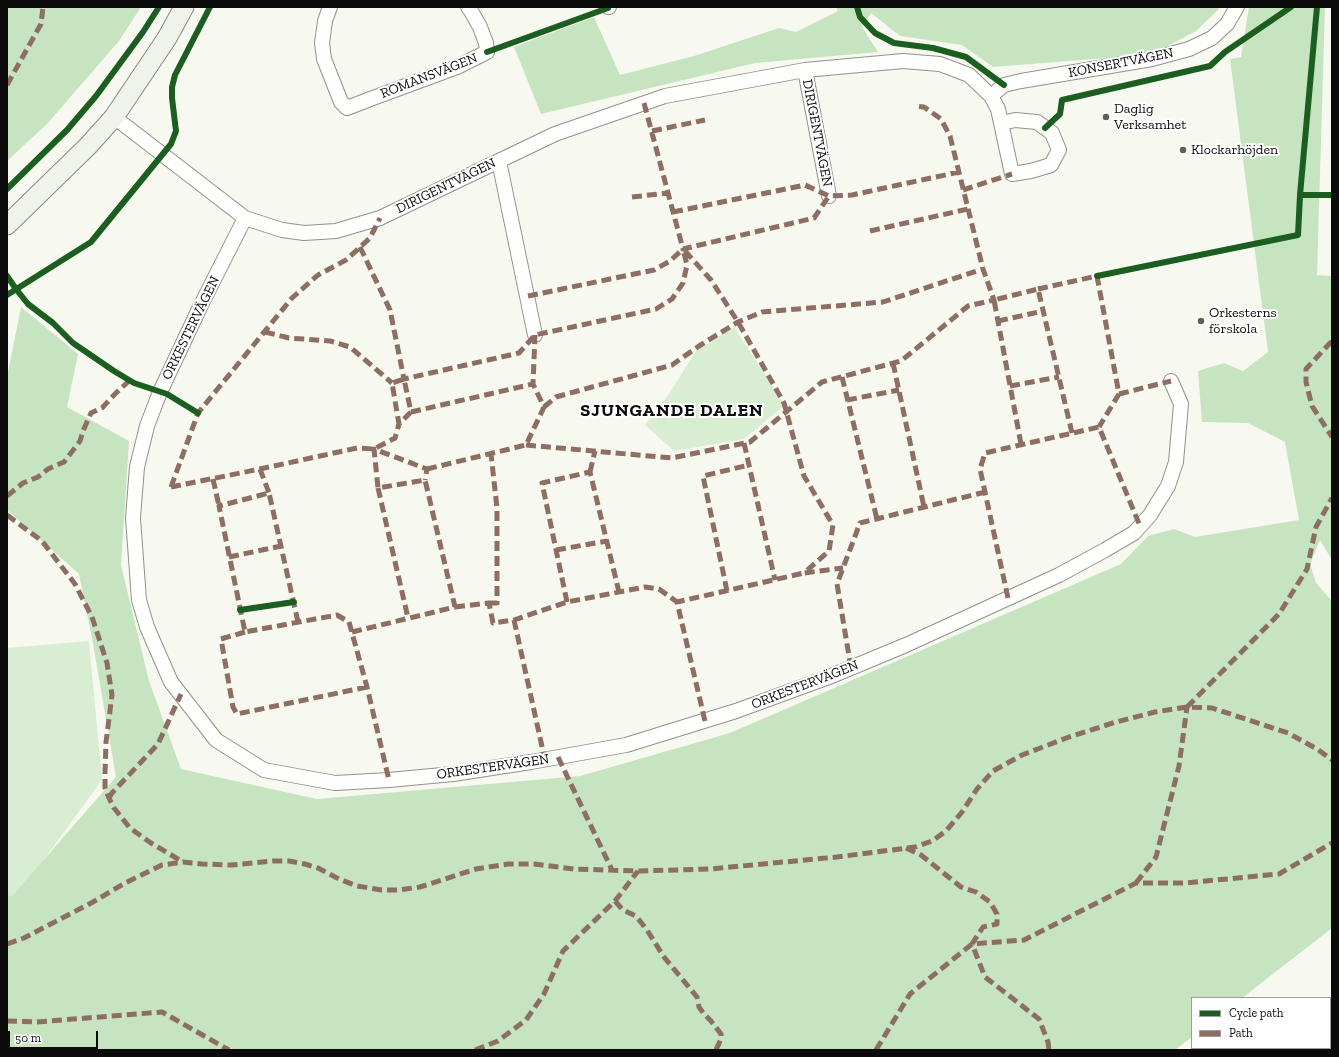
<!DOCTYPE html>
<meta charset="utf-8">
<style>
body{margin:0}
#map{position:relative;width:1339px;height:1057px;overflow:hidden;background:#f7f9f0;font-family:"Zilla Slab",serif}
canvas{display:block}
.frame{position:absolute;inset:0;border:8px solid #0b0b0b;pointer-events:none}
.legend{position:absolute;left:1191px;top:997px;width:140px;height:52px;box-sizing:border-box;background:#fff;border:1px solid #9d9d9d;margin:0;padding:5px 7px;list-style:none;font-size:12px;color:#0b0b0b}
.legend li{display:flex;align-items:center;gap:8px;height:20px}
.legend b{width:20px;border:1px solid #9d9d9d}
.scale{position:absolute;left:8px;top:1031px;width:90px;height:18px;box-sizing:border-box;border:2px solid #0b0b0b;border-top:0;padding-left:5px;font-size:12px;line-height:14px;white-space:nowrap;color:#0b0b0b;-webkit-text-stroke:3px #fff;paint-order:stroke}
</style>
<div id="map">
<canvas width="1339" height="1057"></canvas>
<div class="frame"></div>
<ul class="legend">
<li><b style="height:5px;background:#1b5e20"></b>Cycle path</li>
<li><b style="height:5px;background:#8d6e63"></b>Path</li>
</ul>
<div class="scale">50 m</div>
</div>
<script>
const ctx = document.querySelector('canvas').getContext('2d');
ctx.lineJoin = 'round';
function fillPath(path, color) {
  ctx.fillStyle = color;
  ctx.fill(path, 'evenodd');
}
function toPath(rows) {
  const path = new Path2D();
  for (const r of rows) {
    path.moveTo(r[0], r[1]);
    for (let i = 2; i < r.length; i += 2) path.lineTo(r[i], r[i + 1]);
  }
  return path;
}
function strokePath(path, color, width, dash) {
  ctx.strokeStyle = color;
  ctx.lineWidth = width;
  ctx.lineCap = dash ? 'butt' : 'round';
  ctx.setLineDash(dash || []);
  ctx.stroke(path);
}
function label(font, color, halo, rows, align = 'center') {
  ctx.font = font + ' "Zilla Slab",serif';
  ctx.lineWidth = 4;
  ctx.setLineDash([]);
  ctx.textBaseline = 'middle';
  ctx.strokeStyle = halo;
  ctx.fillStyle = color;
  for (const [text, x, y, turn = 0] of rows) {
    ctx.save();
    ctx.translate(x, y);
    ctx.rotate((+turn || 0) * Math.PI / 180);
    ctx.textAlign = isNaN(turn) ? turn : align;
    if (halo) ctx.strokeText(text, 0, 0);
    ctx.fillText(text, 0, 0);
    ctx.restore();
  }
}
const green = toPath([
 [734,327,785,405,744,439,674,451,645,425,669,394,696,351],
 [89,641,102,780,42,862,12,896,7,895,7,648]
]);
const forest = toPath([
 [7,7,141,7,119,41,47,124,7,161],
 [836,7,1219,7,1218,10,1196,31,1164,48,1119,57,993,67,962,45,900,36,871,13,862,27,878,52,755,63,541,114,514,47,594,17,620,75,694,56,779,28,796,32,838,11],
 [1249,7,1325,7,1317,275,1332,276,1332,560,1320,540,1310,564,1316,583,1332,601,1332,928,1242,998,1192,998,1192,1037,1175,1050,7,1050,7,895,12,896,116,777,92,638,79,574,7,510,7,377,21,307,78,354,67,407,129,441,121,565,149,681,181,769,317,799,580,776,730,733,1121,564,1148,536,1174,529,1195,537,1299,520,1285,442,1248,423,1202,422,1198,371,1224,363,1243,371,1268,352,1230,59,1241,57]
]);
const street = toPath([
 [330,7,325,21,322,43,324,59,341,102,347,108,373,98,457,67,487,52,486,43,480,27,471,11,468,7],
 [608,7,609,7],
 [805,70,829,196],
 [991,96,1004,85,1021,81,1152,59,1189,49,1212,38,1227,24,1237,7],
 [114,117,245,218,282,230,304,233,336,231,380,218,555,134,665,96,805,70,903,61,940,64,969,75,991,96,998,109,1012,174,1031,171,1051,165,1059,150,1052,133,1037,122,1015,120,1002,123],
 [499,161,535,335],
 [245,218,201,305,160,392,147,426,137,467,133,518,139,600,147,627,171,682,216,740,264,770,335,783,389,780,453,774,531,762,626,745,736,711,829,677,906,645,1059,575,1105,550,1134,533,1150,515,1168,486,1176,462,1181,404,1171,381]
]);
const secondary = toPath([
 [7,225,88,146,114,117,167,38,184,7]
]);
const quiet = toPath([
 [7,85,41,24,43,7],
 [644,103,683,249,814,218,829,196],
 [652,131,705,120],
 [963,190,1012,174],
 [632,197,668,193],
 [673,212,805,185,829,196,852,195,959,172],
 [870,231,968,209],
 [360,247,390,310,404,379,519,353,535,335,656,309,672,299,683,283,687,265,683,249],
 [685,251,711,280,738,322,784,403,804,476,833,525,829,551,804,573,843,568],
 [1038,289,1097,276,1119,394,1099,427],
 [528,296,654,270,670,261,683,249],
 [998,321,1043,311],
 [265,332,289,338,330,341,350,347,392,383],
 [1332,342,1330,343,1306,369,1306,382,1312,406,1332,437],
 [893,363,924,507],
 [842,377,877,519],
 [1010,386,1059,377],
 [1119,394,1171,381],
 [847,400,899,390],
 [544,407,556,397,672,365,699,346,738,322,762,312,883,302,983,269],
 [411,412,399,424,392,383,404,379,411,412,533,384,535,335],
 [744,443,775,580],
 [1021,444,994,300,1038,289,1072,433],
 [526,445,672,458,750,442,822,382,901,361,968,306,994,300,983,269,950,136,941,119,924,107,915,106],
 [260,469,269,493],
 [427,469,526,445,544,407,533,384],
 [590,472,595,451],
 [213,479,219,506],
 [171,487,198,413,292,298,318,275,346,260,370,238,380,218],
 [171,487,260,469,357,448,374,449,395,438,399,424],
 [378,488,408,618],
 [7,496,23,483,38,477,48,469,64,462,80,441,83,431,91,413,102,408,115,394,130,380],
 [7,515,42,541,75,584,92,617,107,663,112,695,106,742,105,773,105,788,109,798,114,808,130,828,151,843,183,862],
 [556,550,607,541],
 [229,557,281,546],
 [727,591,703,476,749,465],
 [1008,598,980,469,985,453,1099,427,1140,526],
 [567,602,542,483,590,472,619,592],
 [489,603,497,603,497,508,491,454],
 [455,607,489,603,493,623,514,620,567,602,645,587,659,589,677,602],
 [514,620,545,760],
 [298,622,269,493,219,506,245,632,337,615,349,622,367,687,389,780],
 [245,632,221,639,233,707,237,714,367,687],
 [352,632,455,607,425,480,378,488,374,449,427,469,425,480],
 [851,668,837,584,860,523,985,492],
 [1187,707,1279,614,1307,569,1316,527,1332,498],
 [705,721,677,602,804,573],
 [558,757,612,870],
 [109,798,112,793,158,744,181,694],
 [906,848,921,855,961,887,976,892,990,902,997,914,997,924,983,927,972,944,985,977,1039,1019,1048,1042,1049,1050],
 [1136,883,1156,857,1179,766,1187,707],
 [615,901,623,910,636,916,647,930,664,957,697,997,699,1007,704,1014,711,1021,721,1034,721,1039,716,1050],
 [7,944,24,938,93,902,125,883,162,865,183,862,202,864,231,865,273,861,289,861,305,864,318,868,339,879,357,886,382,890,398,890,420,887,476,869,508,864,534,864,574,869,638,871,710,869,837,857,915,847,932,841,946,831,962,812,977,789,993,771,1022,755,1069,737,1116,722,1155,712,1187,707,1212,708,1288,733,1317,749,1332,760],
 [7,1021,37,1022,162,1012,229,1050],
 [475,1050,498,1041,526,1020,544,994,563,951,615,901,638,871],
 [876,1050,910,994,972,944,1024,940,1136,883,1185,883,1279,874,1332,843]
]);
const cycleway = toPath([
 [857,7,860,17,875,33,894,43,933,48,966,57,1004,85],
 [1317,7,1300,195,1332,195],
 [487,52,608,8],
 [1045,128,1060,114,1062,100,1210,66,1225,52,1291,7],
 [7,189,67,130,96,96,143,32,159,7],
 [7,276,16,289,28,304,53,323,73,343,114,371,134,383,167,394,198,413],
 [1097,276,1298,235,1300,195],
 [7,295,91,242,171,144,176,131,172,98,172,87,175,75,210,7],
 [240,610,294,602]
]);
const markers = [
 [1106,117,4,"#5e5e5b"],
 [1183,150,4,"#5e5e5b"],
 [1201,321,4,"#5e5e5b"]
];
const streetNames = [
 ["KONSERTVÄGEN",1121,63,-11],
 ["ROMANSVÄGEN",429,76,-21],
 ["DIRIGENTVÄGEN",817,133,79],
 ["DIRIGENTVÄGEN",446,186,-26],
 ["ORKESTERVÄGEN",191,328,-64],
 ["ORKESTERVÄGEN",805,685,-21],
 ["ORKESTERVÄGEN",493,767,-8]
];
const poiNames = [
 ["Daglig",1114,109],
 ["Verksamhet",1114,125],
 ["Klockarhöjden",1191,150],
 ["Orkesterns",1209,313],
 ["förskola",1209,329]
];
const districtNames = [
 ["SJUNGANDE DALEN",672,411]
];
fillPath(green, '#d9edd2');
fillPath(forest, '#c7e4c1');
strokePath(street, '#91928e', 16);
strokePath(secondary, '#888985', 21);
strokePath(street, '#fefefd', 14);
strokePath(secondary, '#f0f3e9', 19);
strokePath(quiet, '#8d6e63', 5, [10, 5]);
strokePath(cycleway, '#1b5e20', 6);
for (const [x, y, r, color] of markers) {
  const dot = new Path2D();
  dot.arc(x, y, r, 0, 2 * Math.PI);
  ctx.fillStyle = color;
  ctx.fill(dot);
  strokePath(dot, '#fff', 1.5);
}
label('14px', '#0b0b0b', '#fff', streetNames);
label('14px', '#0b0b0b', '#fff', poiNames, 'left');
ctx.letterSpacing = '1px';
label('bold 18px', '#0b0b0b', '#fff', districtNames);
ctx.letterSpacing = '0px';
</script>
